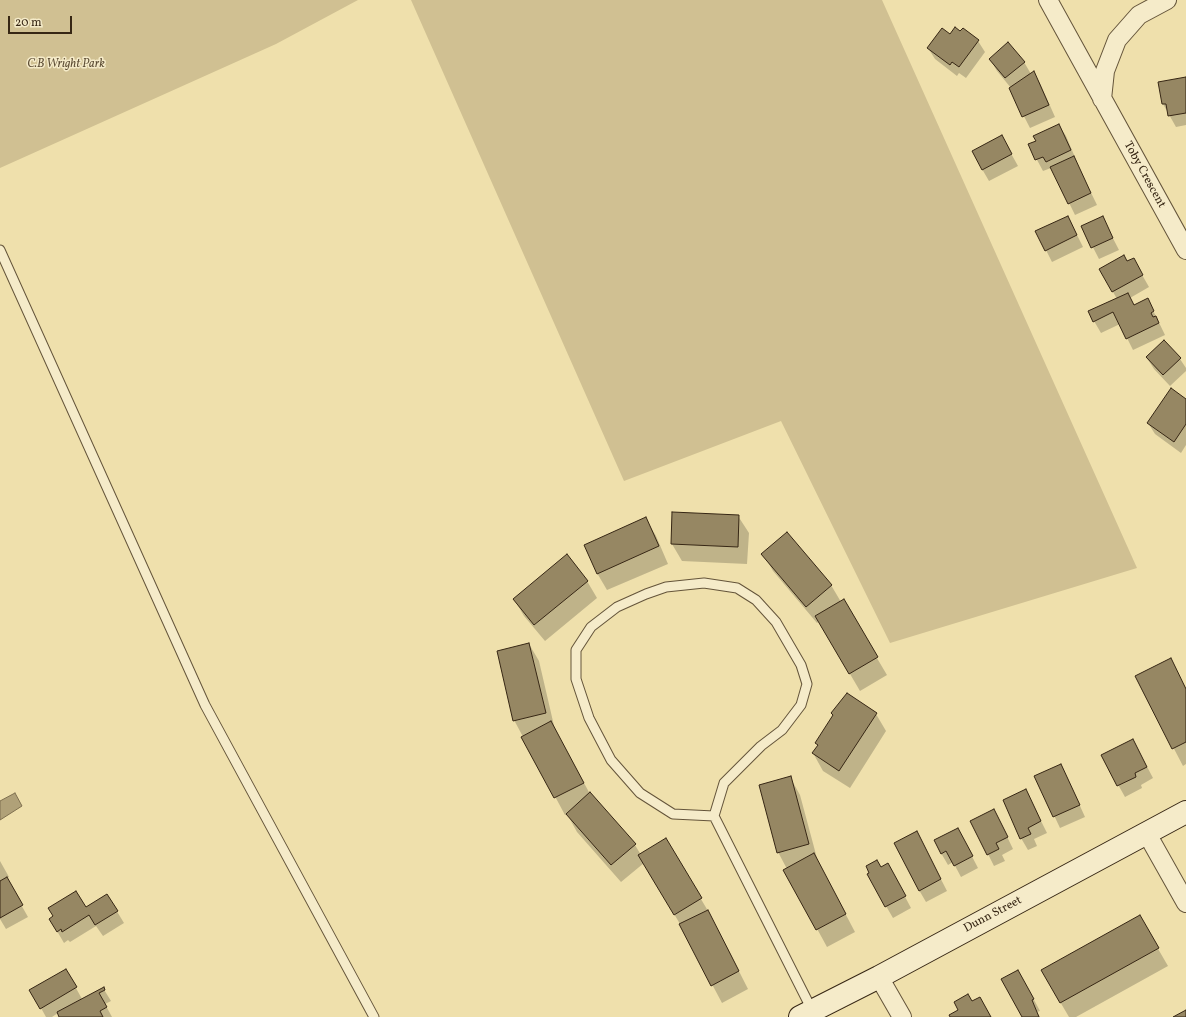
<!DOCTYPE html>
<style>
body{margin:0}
#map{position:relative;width:1186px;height:1017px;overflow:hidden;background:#efe0ac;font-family:Vollkorn,serif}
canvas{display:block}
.scale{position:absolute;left:8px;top:16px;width:64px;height:18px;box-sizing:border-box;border:2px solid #362614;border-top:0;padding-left:5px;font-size:12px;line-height:14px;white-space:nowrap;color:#362614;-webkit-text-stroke:3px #f5ebc9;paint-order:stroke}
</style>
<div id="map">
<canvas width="1186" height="1017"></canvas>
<div class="scale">20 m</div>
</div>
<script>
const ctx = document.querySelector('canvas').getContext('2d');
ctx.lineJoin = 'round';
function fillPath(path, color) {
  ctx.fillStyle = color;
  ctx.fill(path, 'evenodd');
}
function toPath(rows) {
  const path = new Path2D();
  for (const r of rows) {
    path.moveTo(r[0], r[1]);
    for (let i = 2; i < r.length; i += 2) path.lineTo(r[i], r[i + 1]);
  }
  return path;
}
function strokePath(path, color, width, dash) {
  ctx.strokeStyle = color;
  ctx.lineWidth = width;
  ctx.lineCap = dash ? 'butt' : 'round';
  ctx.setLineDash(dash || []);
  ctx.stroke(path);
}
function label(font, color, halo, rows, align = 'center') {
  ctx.font = font + ' Vollkorn,serif';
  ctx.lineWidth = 3;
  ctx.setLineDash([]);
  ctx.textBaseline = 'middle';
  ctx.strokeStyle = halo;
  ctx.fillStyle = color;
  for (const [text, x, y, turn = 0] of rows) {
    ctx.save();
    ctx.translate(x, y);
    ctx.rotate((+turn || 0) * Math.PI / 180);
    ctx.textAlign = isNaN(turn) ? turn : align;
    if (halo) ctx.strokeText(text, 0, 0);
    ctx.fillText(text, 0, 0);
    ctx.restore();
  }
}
const green = toPath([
 [0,0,358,0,276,44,0,168],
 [411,0,882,0,1137,568,890,643,781,421,624,481]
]);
const water = toPath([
 [15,793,22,806,0,820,0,801,15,793]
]);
const shadow = toPath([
 [950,35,978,41,985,52,966,78,959,73,957,76,935,59,928,48],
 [990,59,1024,62,1031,74,1033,72,1040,83,1055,117,1030,128,1010,89,1011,88,997,71],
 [1186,78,1186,125,1176,127,1163,104],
 [1059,125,1066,136,1077,162,1076,162,1097,205,1075,215,1054,172,1051,168,1043,171,1029,145,1037,141],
 [1008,148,1018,166,989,181,982,169],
 [1102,217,1119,250,1099,259,1082,226],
 [1074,229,1083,247,1052,262,1046,250],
 [1133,259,1149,287,1130,298,1135,306,1148,300,1165,335,1133,350,1120,324,1101,333,1094,321,1117,299,1100,269,1127,263],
 [1147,358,1180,359,1186,368,1186,371,1170,386,1154,369],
 [1186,400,1186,445,1181,453,1155,434,1148,423],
 [738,516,749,533,747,564,682,561,672,544],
 [646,519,656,536,668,564,607,590,597,573],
 [763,554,831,585,841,602,843,601,887,675,860,691,819,621,817,623,773,571],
 [587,581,597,598,545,641,524,616,514,599],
 [529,644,539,661,555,730,590,794,635,845,641,855,666,840,711,916,748,989,722,1003,680,924,644,863,621,882,577,832,567,814,565,815,514,720],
 [1170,660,1186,688,1186,764,1183,766,1136,676],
 [876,714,886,731,850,788,823,771,813,753,818,746,816,743],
 [1133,740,1153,778,1141,785,1142,788,1125,797,1102,756],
 [790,777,800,795,818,862,855,932,827,947,785,870,787,869,778,852],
 [1036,777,1067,777,1085,817,1060,828],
 [1026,791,1047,833,1034,839,1037,846,1028,850,1021,838],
 [1000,822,1013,849,1002,855,1005,861,994,866,988,854],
 [964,841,978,868,961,877,953,862,948,865,941,853],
 [923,844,947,891,926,902,919,890],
 [0,861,9,877,6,878,28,917,6,929,0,919],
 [881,868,894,876,911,908,893,918,886,906],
 [107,895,124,923,103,936,96,926,70,942,68,940,64,943,57,931,86,908],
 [1139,916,1168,966,1076,1017,1069,1017,1042,971],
 [66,970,82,999,103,988,111,1001,105,1004,112,1017,60,1017,58,1013,52,1017,46,1017,31,990],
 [1025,983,1040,1011,1037,1012,1040,1017,1023,1017]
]);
const building = toPath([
 [955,27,960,31,963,28,979,40,959,67,952,62,950,65,927,48,942,28,950,34,955,27],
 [1008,42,1025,62,1005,78,989,59,1008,42],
 [1034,71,1049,105,1022,117,1009,88,1034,71],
 [1186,77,1186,113,1168,116,1166,104,1162,104,1158,82,1186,77],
 [1059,124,1071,150,1046,162,1043,157,1035,160,1028,144,1036,141,1033,136,1059,124],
 [1002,135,1012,154,982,170,972,151,1002,135],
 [1074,156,1091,193,1068,204,1050,167,1074,156],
 [1068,216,1077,235,1045,251,1035,231,1068,216],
 [1103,216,1113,238,1091,248,1081,226,1103,216],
 [1124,255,1127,261,1134,258,1143,275,1112,292,1099,269,1124,255],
 [1128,293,1134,305,1148,298,1154,311,1151,313,1153,317,1156,316,1159,323,1126,339,1113,312,1093,322,1088,311,1128,293],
 [1164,340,1181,358,1163,375,1146,357,1164,340],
 [1171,388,1186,399,1186,424,1174,442,1147,423,1171,388],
 [672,512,739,515,738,547,671,544,672,512],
 [646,517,659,546,597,574,584,545,646,517],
 [787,532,832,585,806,607,761,554,787,532],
 [567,554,588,581,534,625,513,599,567,554],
 [844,599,878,657,849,674,815,616,844,599],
 [529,643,546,713,513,721,497,651,529,643],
 [1171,658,1186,689,1186,742,1172,749,1135,676,1171,658],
 [847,693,877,713,839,771,812,753,818,745,815,743,833,715,831,713,847,693],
 [551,721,584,783,554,798,521,737,551,721],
 [1133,739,1147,767,1135,773,1136,777,1117,786,1101,755,1133,739],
 [1061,764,1080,805,1053,817,1034,776,1061,764],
 [791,776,809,844,777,853,759,785,791,776],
 [1026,789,1041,821,1028,828,1031,834,1020,839,1003,800,1026,789],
 [590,792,636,844,611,865,566,814,590,792],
 [994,809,1008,837,996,843,999,849,987,855,970,821,994,809],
 [958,828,973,856,954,866,946,851,941,854,934,840,958,828],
 [917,831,941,879,919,891,894,843,917,831],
 [666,838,702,898,674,915,638,855,666,838],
 [814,853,846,914,816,930,783,870,814,853],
 [877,860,881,867,888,863,906,896,885,907,867,874,869,873,866,866,877,860],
 [7,877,23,905,0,918,0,881,7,877],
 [76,891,86,907,107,894,118,911,95,925,89,915,62,932,61,929,57,932,49,919,53,916,48,908,76,891],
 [708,910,739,971,711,986,679,924,708,910],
 [1140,915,1159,948,1060,1003,1041,970,1140,915],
 [66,969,77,987,40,1009,29,990,66,969],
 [1018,970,1034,999,1032,1000,1039,1017,1022,1017,1001,979,1018,970],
 [104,987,105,990,99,993,107,1007,100,1011,103,1017,59,1017,57,1012,104,987],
 [968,994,972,1001,980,997,991,1017,950,1017,949,1015,958,1010,954,1002,968,994],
 [1186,1010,1186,1017,1173,1017,1186,1010]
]);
const lane = toPath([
 [0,250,205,705,374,1017],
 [714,816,673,814,640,793,611,760,589,718,576,679,576,650,591,627,617,607,646,594,666,587,704,583,737,588,756,600,776,622,801,665,807,684,801,705,782,730,761,746,724,783,714,816,812,1010]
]);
const street = toPath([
 [1048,0,1186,250],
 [1102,99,1105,71,1117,40,1139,15,1167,0],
 [1146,832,1186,903],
 [879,977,902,1017]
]);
const secondary = toPath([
 [800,1017,879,977,1186,812]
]);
const parkNames = [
 ["C.B Wright Park",66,65]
];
const streetNames = [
 ["Toby Crescent",1144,175,61],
 ["Dunn Street",993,915,-28]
];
fillPath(green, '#d0c092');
fillPath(water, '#b0a178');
strokePath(water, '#7f7050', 1);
fillPath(shadow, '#0003');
fillPath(building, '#968763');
strokePath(building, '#362614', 1);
strokePath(lane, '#64543a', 11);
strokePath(street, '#64543a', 20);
strokePath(secondary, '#362614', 24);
strokePath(lane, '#f5ebc9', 9);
strokePath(street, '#f5ebc9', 18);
strokePath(secondary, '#f5ebc9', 22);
label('italic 12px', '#5c4c34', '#f5ebc9', parkNames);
label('12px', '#362614', '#f5ebc9', streetNames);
</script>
